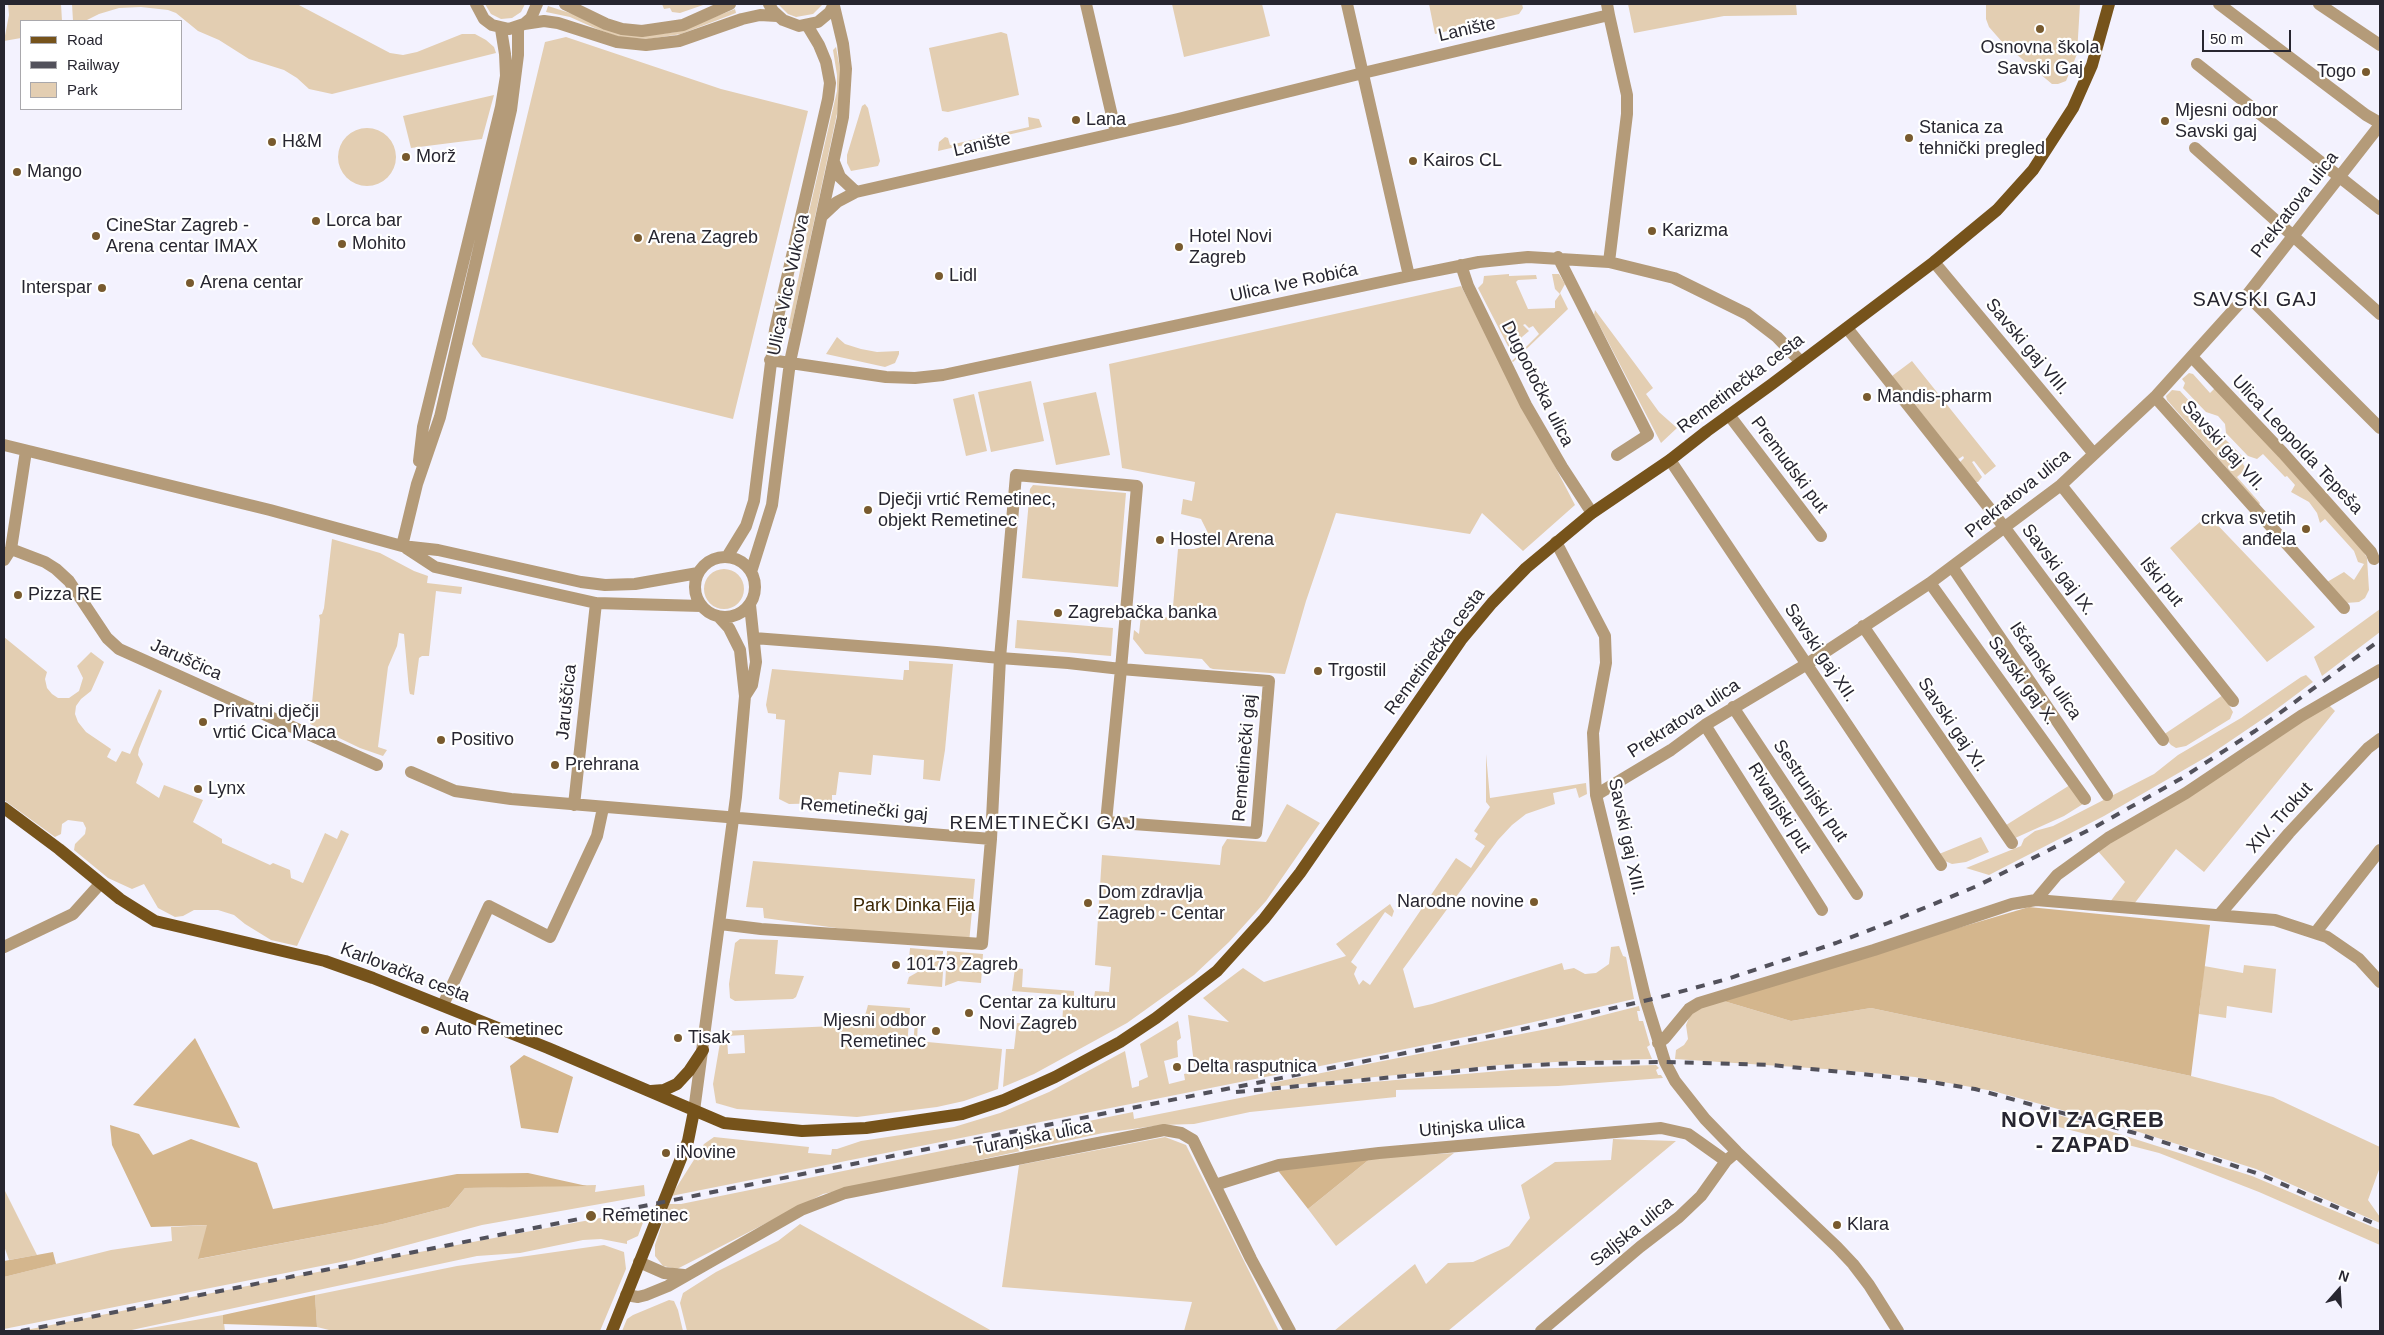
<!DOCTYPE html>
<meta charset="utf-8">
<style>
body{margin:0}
#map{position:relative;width:2384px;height:1335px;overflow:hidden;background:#f3f2fe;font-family:Helvetica,sans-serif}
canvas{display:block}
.frame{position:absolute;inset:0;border:5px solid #272630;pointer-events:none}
.legend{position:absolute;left:20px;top:20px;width:162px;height:90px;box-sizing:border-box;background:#fff;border:1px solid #a9a8ac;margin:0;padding:6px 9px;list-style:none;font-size:15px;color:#272630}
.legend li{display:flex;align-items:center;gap:10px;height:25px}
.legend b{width:25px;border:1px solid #a9a8ac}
.north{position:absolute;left:2314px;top:1265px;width:50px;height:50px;-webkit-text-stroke:4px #fff;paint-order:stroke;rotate:19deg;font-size:14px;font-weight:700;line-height:20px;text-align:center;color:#272630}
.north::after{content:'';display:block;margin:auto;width:18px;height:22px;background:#272630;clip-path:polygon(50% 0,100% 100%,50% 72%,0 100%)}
.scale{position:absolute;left:2202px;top:30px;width:89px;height:22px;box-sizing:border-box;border:2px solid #272630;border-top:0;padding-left:6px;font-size:15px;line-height:18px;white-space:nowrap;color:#272630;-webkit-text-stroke:4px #fff;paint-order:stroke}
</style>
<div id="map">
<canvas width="2384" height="1335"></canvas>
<div class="frame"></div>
<ul class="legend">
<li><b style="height:6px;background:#76531b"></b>Road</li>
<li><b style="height:6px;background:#52515b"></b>Railway</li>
<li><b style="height:14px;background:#e3ceb2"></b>Park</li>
</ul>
<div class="north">N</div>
<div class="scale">50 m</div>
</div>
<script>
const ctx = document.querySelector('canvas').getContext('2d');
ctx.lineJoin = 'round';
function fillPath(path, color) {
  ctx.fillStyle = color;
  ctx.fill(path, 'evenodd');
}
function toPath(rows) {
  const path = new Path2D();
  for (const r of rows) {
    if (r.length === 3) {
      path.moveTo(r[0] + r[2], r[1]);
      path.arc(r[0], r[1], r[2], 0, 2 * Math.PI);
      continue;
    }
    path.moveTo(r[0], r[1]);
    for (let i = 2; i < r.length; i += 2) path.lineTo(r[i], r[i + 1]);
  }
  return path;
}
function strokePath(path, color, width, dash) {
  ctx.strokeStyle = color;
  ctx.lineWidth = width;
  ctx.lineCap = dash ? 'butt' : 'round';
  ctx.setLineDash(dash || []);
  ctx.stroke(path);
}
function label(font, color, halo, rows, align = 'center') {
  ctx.font = font + ' Helvetica,sans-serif';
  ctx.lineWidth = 4.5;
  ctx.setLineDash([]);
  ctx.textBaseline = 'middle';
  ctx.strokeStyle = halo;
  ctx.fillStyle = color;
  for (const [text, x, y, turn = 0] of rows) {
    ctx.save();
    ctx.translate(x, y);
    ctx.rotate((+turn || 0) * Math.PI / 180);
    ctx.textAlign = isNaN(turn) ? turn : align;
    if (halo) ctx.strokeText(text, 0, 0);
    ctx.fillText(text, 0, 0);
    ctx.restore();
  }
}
const green = toPath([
 [8,4,61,4,62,21,21,21,21,38,4,41,9,15],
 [72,4,297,4,390,53,403,55,417,52,462,34,475,34,486,40,494,47,496,53,332,94,309,89,297,78,284,70,249,59,219,40,198,31,176,13,168,10,141,7,119,8,99,14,85,21,73,21],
 [485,4,525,4,521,12,512,18,501,19,491,14],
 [662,4,706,4,680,13,672,12,670,8,664,9],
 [778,4,823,4,813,14,796,17,788,14],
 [1172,4,1262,4,1270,36,1184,57],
 [1429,4,1522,4,1523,8,1519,14,1435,34],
 [1628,4,1796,4,1797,15,1724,16,1634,33],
 [1986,4,2080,4,2077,54,2066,81,2058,84,2052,84,2003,43,1989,27,1986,19],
 [548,6,642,36,676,32,735,9,736,13,681,34,649,39,622,38,599,30,570,17,546,12],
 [1001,32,1007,34,1019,95,948,112,942,111,929,48],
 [566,37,721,89,808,111,733,419,482,357,472,344,545,42],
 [836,47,841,74,838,109,791,329,788,328,806,242,808,216,837,91,837,75,833,50],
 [494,95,482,139,411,148,403,116],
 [865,104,868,108,880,161,878,166,851,171,847,163,847,155,862,106],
 [1028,117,1039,119,1042,127,938,151,939,142,945,137,948,138,950,145,1029,127],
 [367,157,29],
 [1509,274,1509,276,1536,275,1537,279,1518,280,1516,282,1528,309,1555,308,1555,301,1560,294,1555,289,1552,274,1559,274,1565,284,1560,293,1568,309,1513,362,1512,361,1539,334,1533,326,1529,328,1525,324,1523,325,1529,331,1509,348,1478,288,1483,283,1484,276],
 [1461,286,1575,505,1523,551,1482,513,1470,534,1336,513,1306,601,1285,674,1213,669,1210,668,1202,659,1145,654,1133,639,1134,630,1139,634,1141,615,1172,618,1178,549,1194,549,1202,547,1208,533,1201,519,1181,514,1183,499,1192,501,1195,482,1122,468,1109,364],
 [1595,310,1653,388,1646,394,1659,412,1677,428,1661,443,1594,315],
 [837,337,845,344,861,349,877,352,899,351,899,354,895,363,885,367,826,354],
 [1912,361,1996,466,1985,475,1974,461,1972,462,1982,477,1978,482,1975,482,1959,463,1964,458,1963,456,1957,460,1914,403,1918,399,1916,396,1911,400,1892,376],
 [2189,373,2193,374,2210,393,2216,387,2362,549,2367,558,2369,590,2365,598,2359,602,2346,603,2327,582,2344,572,2354,580,2364,564,2358,562,2354,551,2325,519,2320,523,2317,513,2309,502,2291,492,2295,485,2287,476,2285,477,2263,454,2257,459,2248,456,2226,433,2225,424,2218,416,2206,412,2183,388,2185,383,2182,379],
 [1031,381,1044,441,991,452,978,392],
 [2172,390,2180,391,2203,416,2203,421,2206,428,2215,435,2222,436,2245,459,2243,464,2246,469,2237,477,2260,503,2259,505,2167,400,2166,396],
 [1096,392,1110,455,1056,465,1043,403],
 [974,394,987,451,966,456,953,399],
 [1033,485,1126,493,1118,587,1022,578,1030,489],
 [2208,515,2315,627,2267,662,2170,548],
 [332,539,380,553,414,571,428,576,427,583,462,587,461,594,436,591,429,656,422,656,419,658,414,695,410,694,409,690,404,634,399,633,397,646,388,667,378,747,387,750,383,756,360,748,310,724,320,620,319,615,322,614,324,608],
 [724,589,20],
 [2380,609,2380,632,2322,676,2314,657],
 [1017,620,1113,628,1111,656,1015,648],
 [4,637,47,672,45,679,47,688,52,694,58,698,69,698,79,691,83,678,77,666,91,652,104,662,91,691,81,699,76,706,75,714,78,722,86,732,111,749,107,757,116,762,122,751,130,754,159,689,162,691,139,749,138,755,143,764,136,783,159,798,164,785,203,800,193,822,222,839,222,843,270,865,273,863,290,870,291,878,303,883,325,833,337,839,341,830,349,834,297,946,271,940,245,924,234,915,218,910,194,910,183,916,175,917,158,908,144,884,132,889,108,878,74,850,75,844,85,834,86,828,83,822,68,820,62,824,61,834,55,837,4,800],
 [909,661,953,664,945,750,940,781,923,779,924,760,873,755,871,775,839,772,836,795,832,795,832,803,789,804,779,799,785,720,776,719,776,714,768,713,766,705,772,669,903,680,904,670,909,670],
 [2306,675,2313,682,2270,714,2208,756,2104,816,1989,875,1966,868,2021,846,2024,839,2035,831,2053,826,2154,774,2178,755,2241,718,2301,677],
 [2223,695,2233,712,2230,719,2186,746,2176,748,2171,745,2163,735],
 [2328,704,2335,711,2204,872,2176,849,2134,904,2110,902,2125,882,2097,850,2248,759,2285,730],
 [1486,754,1490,798,1586,783,1587,794,1579,798,1576,788,1553,793,1555,804,1526,814,1512,825,1498,840,1403,969,1414,1008,1432,1004,1562,963,1564,970,1574,968,1585,974,1596,973,1609,964,1611,947,1619,946,1623,956,1626,957,1634,999,1490,1032,671,1196,704,1144,714,1137,809,1147,808,1153,831,1155,832,1149,837,1149,861,1141,954,1127,1000,1113,1049,1092,1125,1051,1132,1088,1139,1086,1139,1081,1148,1077,1140,1044,1178,1021,1181,1038,1177,1041,1178,1057,1164,1061,1169,1084,1185,1080,1184,1074,1195,1072,1188,1015,1229,1022,1203,998,1243,968,1264,982,1346,956,1336,944,1390,904,1394,911,1392,917,1385,912,1351,962,1357,967,1354,974,1359,985,1363,980,1370,985,1456,858,1471,868,1485,846,1475,839,1478,834,1474,831,1490,807,1486,802],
 [2070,785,2083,804,2064,816,2013,839,2003,827],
 [1287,804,1320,823,1266,901,1229,942,1194,975,1127,1023,1034,1074,1003,1087,1006,1049,1014,1049,1017,1023,1062,1024,1064,995,1012,991,1015,968,1023,969,1022,987,1074,991,1074,996,1094,998,1095,991,1109,992,1111,967,1095,965,1102,855,1220,865,1222,847,1227,839,1266,842],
 [1981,837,1989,852,1966,862,1952,864,1945,861,1939,854],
 [753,861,975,879,969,943,909,938,764,918,763,908,746,907],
 [740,939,778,940,775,974,804,976,796,997,793,999,735,1001,730,998,729,984,735,943],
 [910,948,943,951,943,954,908,973],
 [947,951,983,954,981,983,958,981,945,986],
 [944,957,942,987,907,984,909,977],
 [2244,965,2276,969,2272,1013,2227,1006,2226,1018,2199,1014,2204,966,2243,973],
 [1717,999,1791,1021,1871,1008,2191,1076,2273,1097,2380,1147,2380,1167,2368,1200,2380,1217,2380,1223,2256,1169,2123,1127,1993,1091,1915,1077,1840,1070,1675,1059,1676,1050,1684,1045,1688,1039,1686,1025,1691,1013],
 [868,1005,910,1008,907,1047,913,1047,915,1021,918,1021,917,1041,1002,1049,998,1089,964,1101,937,1107,857,1117,737,1109,716,1103,713,1084,722,1031,857,1025,863,1023],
 [744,1035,745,1053,728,1054,727,1036],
 [1639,1006,1640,1011,1637,1011,1639,1021,1643,1021,1650,1045,1647,1047,1652,1059,1574,1061,1500,1065,1271,1087,1270,1083,1557,1027],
 [1656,1065,1659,1068,1656,1070,1658,1075,1661,1075,1663,1078,1558,1086,1396,1090,1396,1097,1250,1112,1194,1124,1162,1125,1103,1133,823,1194,677,1269,663,1266,655,1256,655,1245,669,1204,681,1204,1133,1112,1134,1119,1280,1090,1523,1069],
 [2043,1110,2252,1176,2380,1230,2380,1245,2259,1192,2159,1153,2051,1125],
 [1165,1137,1186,1145,1279,1331,1184,1331,1192,1302,1002,1287,1019,1165],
 [1613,1139,1676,1141,1448,1331,1334,1331,1415,1264,1426,1284,1448,1263,1473,1262,1509,1246,1530,1218,1521,1185,1555,1162,1611,1160],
 [1454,1153,1336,1246,1308,1209,1371,1158],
 [596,1185,595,1192,644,1185,645,1196,482,1225,351,1260,4,1329,4,1277,111,1250,172,1241,171,1227,208,1225,199,1259,383,1224,449,1207,465,1188],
 [4,1189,37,1255,9,1260,4,1246],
 [648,1209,638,1236,627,1241,627,1244,601,1239,583,1240,520,1253,477,1256,127,1331,21,1331,393,1257],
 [800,1224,992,1331,687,1331,680,1303,683,1293,716,1272,778,1241],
 [604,1245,624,1252,626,1269,600,1331,333,1331,317,1327,315,1295,457,1266],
 [669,1300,674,1301,678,1310,683,1331,622,1331,627,1319,633,1315],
 [223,1315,225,1331,134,1331]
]);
const forest = toPath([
 [2029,907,2210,925,2191,1076,1871,1008,1791,1021,1717,999],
 [195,1038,228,1103,240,1128,133,1105],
 [524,1055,573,1077,558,1133,521,1128,510,1066],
 [110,1125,139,1134,153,1155,191,1139,257,1163,273,1209,457,1174,528,1173,587,1186,465,1188,449,1207,383,1224,198,1259,207,1225,151,1227,112,1145],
 [1371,1158,1308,1209,1276,1168],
 [53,1252,56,1264,4,1277,4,1261],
 [315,1295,317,1327,223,1324,223,1315]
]);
const minor = toPath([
 [476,4,484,19,492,25,509,29,524,24,531,18,537,4],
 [565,4,606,24,622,29,642,31,683,25,730,4],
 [769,4,773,11,783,20,799,26,818,22,830,12,834,4],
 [1086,4,1116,133],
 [1347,4,1409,276],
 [2219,4,2366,115,2380,123],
 [2319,4,2380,45],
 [524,24,544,21,558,23,617,42,646,45,679,41,742,19,760,15,777,16],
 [2197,64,2380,209],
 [2195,148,2380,314],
 [834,162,840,177,856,192],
 [822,216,837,202,856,192,1178,119,1363,73,1609,15,1607,4],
 [1558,257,1648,435,1617,455],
 [1609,262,1627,114,1627,95,1609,15],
 [1934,262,2094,454],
 [1461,265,1468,286,1526,405,1562,467,1592,513],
 [2247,295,2380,428],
 [1847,328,2005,528,2163,740],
 [2192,357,2283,453,2371,552,2374,559],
 [770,360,886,377,915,378,943,375,1409,276,1479,262,1528,257,1609,262,1674,278,1747,314,1777,337,1801,362],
 [2155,397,2344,608],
 [1729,415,1821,536],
 [4,445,270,510,402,546,438,550,581,582,605,585,635,584,698,573],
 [1670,460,1941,865],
 [419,461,423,427,501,107,506,76,505,54,501,29],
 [2061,485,2233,701],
 [1556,542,1605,636,1606,663,1593,733,1596,795,1646,1001,1665,1062,1675,1081,1705,1119,1737,1152,1837,1247,1853,1264,1869,1285,1898,1331],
 [402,546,417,484,440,417,511,110,518,55,518,27],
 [406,548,435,567,596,603,701,606],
 [11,549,45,562,56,569,69,581,107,638,119,649,377,765],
 [725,587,30],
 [727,557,746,526,754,501,775,330,828,99,830,83,826,62,819,45,807,25],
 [4,560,11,549,26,451],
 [1953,568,2107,795],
 [751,572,772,505,790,362,843,117,846,69,843,44,834,6],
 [1930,583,2085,799],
 [1863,626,2012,843],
 [745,696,752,685,756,662,750,605],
 [1733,707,1857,894],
 [1705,725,1822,910],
 [411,772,455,791,511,799,991,839],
 [1596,795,1671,750,1705,725,1807,664,1930,583,2061,485,2155,397,2247,295,2380,125],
 [574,805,596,603],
 [2036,900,2057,875,2108,838,2186,793,2301,716,2380,670],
 [2220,914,2289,833,2368,748,2380,739],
 [720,924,761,929,982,944,991,839,1000,658,1016,475,1137,486,1121,669,1106,822,1256,833,1257,825,1269,681,1169,673,1121,669,1068,663,1000,658,936,652,754,638],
 [2316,932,2380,850],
 [4,947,73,914,100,884],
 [443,1005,489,906,550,937,597,836,603,808],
 [1658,1043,1665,1038,1689,1009,1699,1003,1874,950,2012,904,2036,900,2275,920,2327,937,2359,959,2380,982],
 [694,1111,736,797,745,696,740,650,729,628,719,617],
 [1215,1185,1279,1165,1379,1153,1661,1128,1688,1134,1726,1161],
 [639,1262,664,1273,684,1275],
 [626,1295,638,1297,646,1295,668,1286,801,1210,845,1193,1164,1130,1181,1133,1193,1140,1251,1259,1290,1331],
 [1541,1331,1640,1247,1679,1217,1701,1196,1726,1161,1733,1155]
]);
const major = toPath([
 [4,808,59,849,120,899,155,921,325,961,373,978,548,1048,724,1123,802,1131,866,1128,962,1114,1004,1100,1055,1077,1120,1042,1156,1018,1217,971,1264,919,1300,873,1461,640,1492,603,1526,568,1592,513,1670,460,1707,431,1772,384,1934,262,1997,210,2033,170,2073,108,2092,65,2109,4],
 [651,1091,664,1090,677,1084,689,1071,703,1050],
 [612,1331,688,1141,694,1111]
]);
const rail = toPath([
 [1236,1092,1500,1067,1575,1063,1665,1062,1771,1065,1912,1079,1975,1089,2142,1135,2259,1174,2380,1226],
 [21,1331,1510,1032,1661,997,1727,979,1836,943,1888,923,1977,886,2095,827,2182,778,2255,731,2380,640]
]);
const markers = [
 [2040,29,5,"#785a2e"],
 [2366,72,5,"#785a2e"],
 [1076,120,5,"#785a2e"],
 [2165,121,5,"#785a2e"],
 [1909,138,5,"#785a2e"],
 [272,142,5,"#785a2e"],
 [406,157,5,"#785a2e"],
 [1413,161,5,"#785a2e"],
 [17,172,5,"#785a2e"],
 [316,221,5,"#785a2e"],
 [1652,231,5,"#785a2e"],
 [96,236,5,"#785a2e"],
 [638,238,5,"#785a2e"],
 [342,244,5,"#785a2e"],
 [1179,247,5,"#785a2e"],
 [939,276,5,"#785a2e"],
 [190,283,5,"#785a2e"],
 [102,288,5,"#785a2e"],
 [1867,397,5,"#785a2e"],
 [868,510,5,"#785a2e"],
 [2306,529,5,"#785a2e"],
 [1160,540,5,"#785a2e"],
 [18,595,5,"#785a2e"],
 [1058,613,5,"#785a2e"],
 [1318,671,5,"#785a2e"],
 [203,722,5,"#785a2e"],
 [441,740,5,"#785a2e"],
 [555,765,5,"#785a2e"],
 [198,789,5,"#785a2e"],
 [1534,902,5,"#785a2e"],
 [1088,903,5,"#785a2e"],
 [896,965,5,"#785a2e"],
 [969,1013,5,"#785a2e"],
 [425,1030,5,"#785a2e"],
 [936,1031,5,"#785a2e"],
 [678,1038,5,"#785a2e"],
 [1177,1067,5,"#785a2e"],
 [666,1153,5,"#785a2e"],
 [591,1216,6,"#785a2e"],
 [1837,1225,5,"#785a2e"]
];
const streetNames = [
 ["Lanište",1467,30,-13],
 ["Lanište",982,145,-13],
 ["Prekratova ulica",2295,205,-52],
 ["Ulica Ive Robića",1294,283,-12],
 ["Ulica Vice Vukova",789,285,-78],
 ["Savski gaj VIII.",2027,347,50],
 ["Dugootočka ulica",1537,384,63],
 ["Remetinečka cesta",1741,384,-37],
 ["Ulica Leopolda Tepeša",2297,445,47],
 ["Savski gaj VII.",2223,446,48],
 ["Premudski put",1789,465,53],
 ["Prekratova ulica",2018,494,-39],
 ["Savski gaj IX.",2058,570,53],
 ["Iški put",2161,582,51],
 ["Remetinečka cesta",1435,652,-53],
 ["Savski gaj XII.",1820,653,56],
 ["Jaruščica",186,660,24],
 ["Išćanska ulica",2045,671,56],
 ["Savski gaj X.",2022,681,54],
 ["Jaruščica",567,702,-84],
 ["Prekratova ulica",1684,719,-33],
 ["Savski gaj XI.",1952,725,56],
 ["Remetinečki gaj",1245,758,-85],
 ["Sestrunjski put",1810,791,56],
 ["Rivanjski put",1779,808,58],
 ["Remetinečki gaj",864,810,5],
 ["XIV. Trokut",2280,818,-48],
 ["Savski gaj XIII.",1626,837,78],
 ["Karlovačka cesta",405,973,21],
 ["Utinjska ulica",1472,1127,-5],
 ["Turanjska ulica",1033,1138,-11],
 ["Saljska ulica",1632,1232,-39]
];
const poiNames = [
 ["Osnovna škola",2040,48,"center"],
 ["Savski Gaj",2040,69,"center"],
 ["Togo",2356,72,"right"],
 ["Mjesni odbor",2175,111],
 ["Savski gaj",2175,132],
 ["Lana",1086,120],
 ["Stanica za",1919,128],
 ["tehnički pregled",1919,149],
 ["H&M",282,142],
 ["Morž",416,157],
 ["Kairos CL",1423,161],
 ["Mango",27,172],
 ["Lorca bar",326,221],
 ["CineStar Zagreb -",106,226],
 ["Arena centar IMAX",106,247],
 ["Karizma",1662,231],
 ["Hotel Novi",1189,237],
 ["Zagreb",1189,258],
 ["Arena Zagreb",648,238],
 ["Mohito",352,244],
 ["Lidl",949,276],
 ["Arena centar",200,283],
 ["Interspar",92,288,"right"],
 ["Mandis-pharm",1877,397],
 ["Dječji vrtić Remetinec,",878,500],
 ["objekt Remetinec",878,521],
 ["crkva svetih",2296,519,"right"],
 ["anđela",2296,540,"right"],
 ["Hostel Arena",1170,540],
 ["Pizza RE",28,595],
 ["Zagrebačka banka",1068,613],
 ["Trgostil",1328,671],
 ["Privatni dječji",213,712],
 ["vrtić Cica Maca",213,733],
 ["Positivo",451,740],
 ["Prehrana",565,765],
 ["Lynx",208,789],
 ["Dom zdravlja",1098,893],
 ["Zagreb - Centar",1098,914],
 ["Narodne novine",1524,902,"right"],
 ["10173 Zagreb",906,965],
 ["Centar za kulturu",979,1003],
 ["Novi Zagreb",979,1024],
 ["Mjesni odbor",926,1021,"right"],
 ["Remetinec",926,1042,"right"],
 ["Auto Remetinec",435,1030],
 ["Tisak",688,1038],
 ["Delta rasputnica",1187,1067],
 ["iNovine",676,1153],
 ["Remetinec",602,1216],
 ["Klara",1847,1225]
];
const parkNames = [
 ["Park Dinka Fija",914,906]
];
const neighbourhoodNames = [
 ["REMETINEČKI GAJ",1043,824]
];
const quarterNames = [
 ["SAVSKI GAJ",2255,300]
];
const districtNames = [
 ["NOVI ZAGREB",2083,1121],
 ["- ZAPAD",2083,1146]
];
fillPath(green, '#e3ceb2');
fillPath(forest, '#d4b68d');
strokePath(minor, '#b49b79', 12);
strokePath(major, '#76531b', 12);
strokePath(rail, '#52515b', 4, [9, 9]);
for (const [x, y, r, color] of markers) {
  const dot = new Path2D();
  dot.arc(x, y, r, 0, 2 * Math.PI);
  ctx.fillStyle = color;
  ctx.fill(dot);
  strokePath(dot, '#fff', 2);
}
label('18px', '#272630', '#fff', streetNames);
label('18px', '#272630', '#fff', poiNames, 'left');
label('18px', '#3c2705', '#fff', parkNames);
ctx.letterSpacing = '1px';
label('19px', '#272630', '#fff', neighbourhoodNames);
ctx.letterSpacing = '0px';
ctx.letterSpacing = '1px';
label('20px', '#272630', '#fff', quarterNames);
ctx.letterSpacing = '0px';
ctx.letterSpacing = '1px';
label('bold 22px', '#272630', '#fff', districtNames);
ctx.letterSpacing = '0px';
</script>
